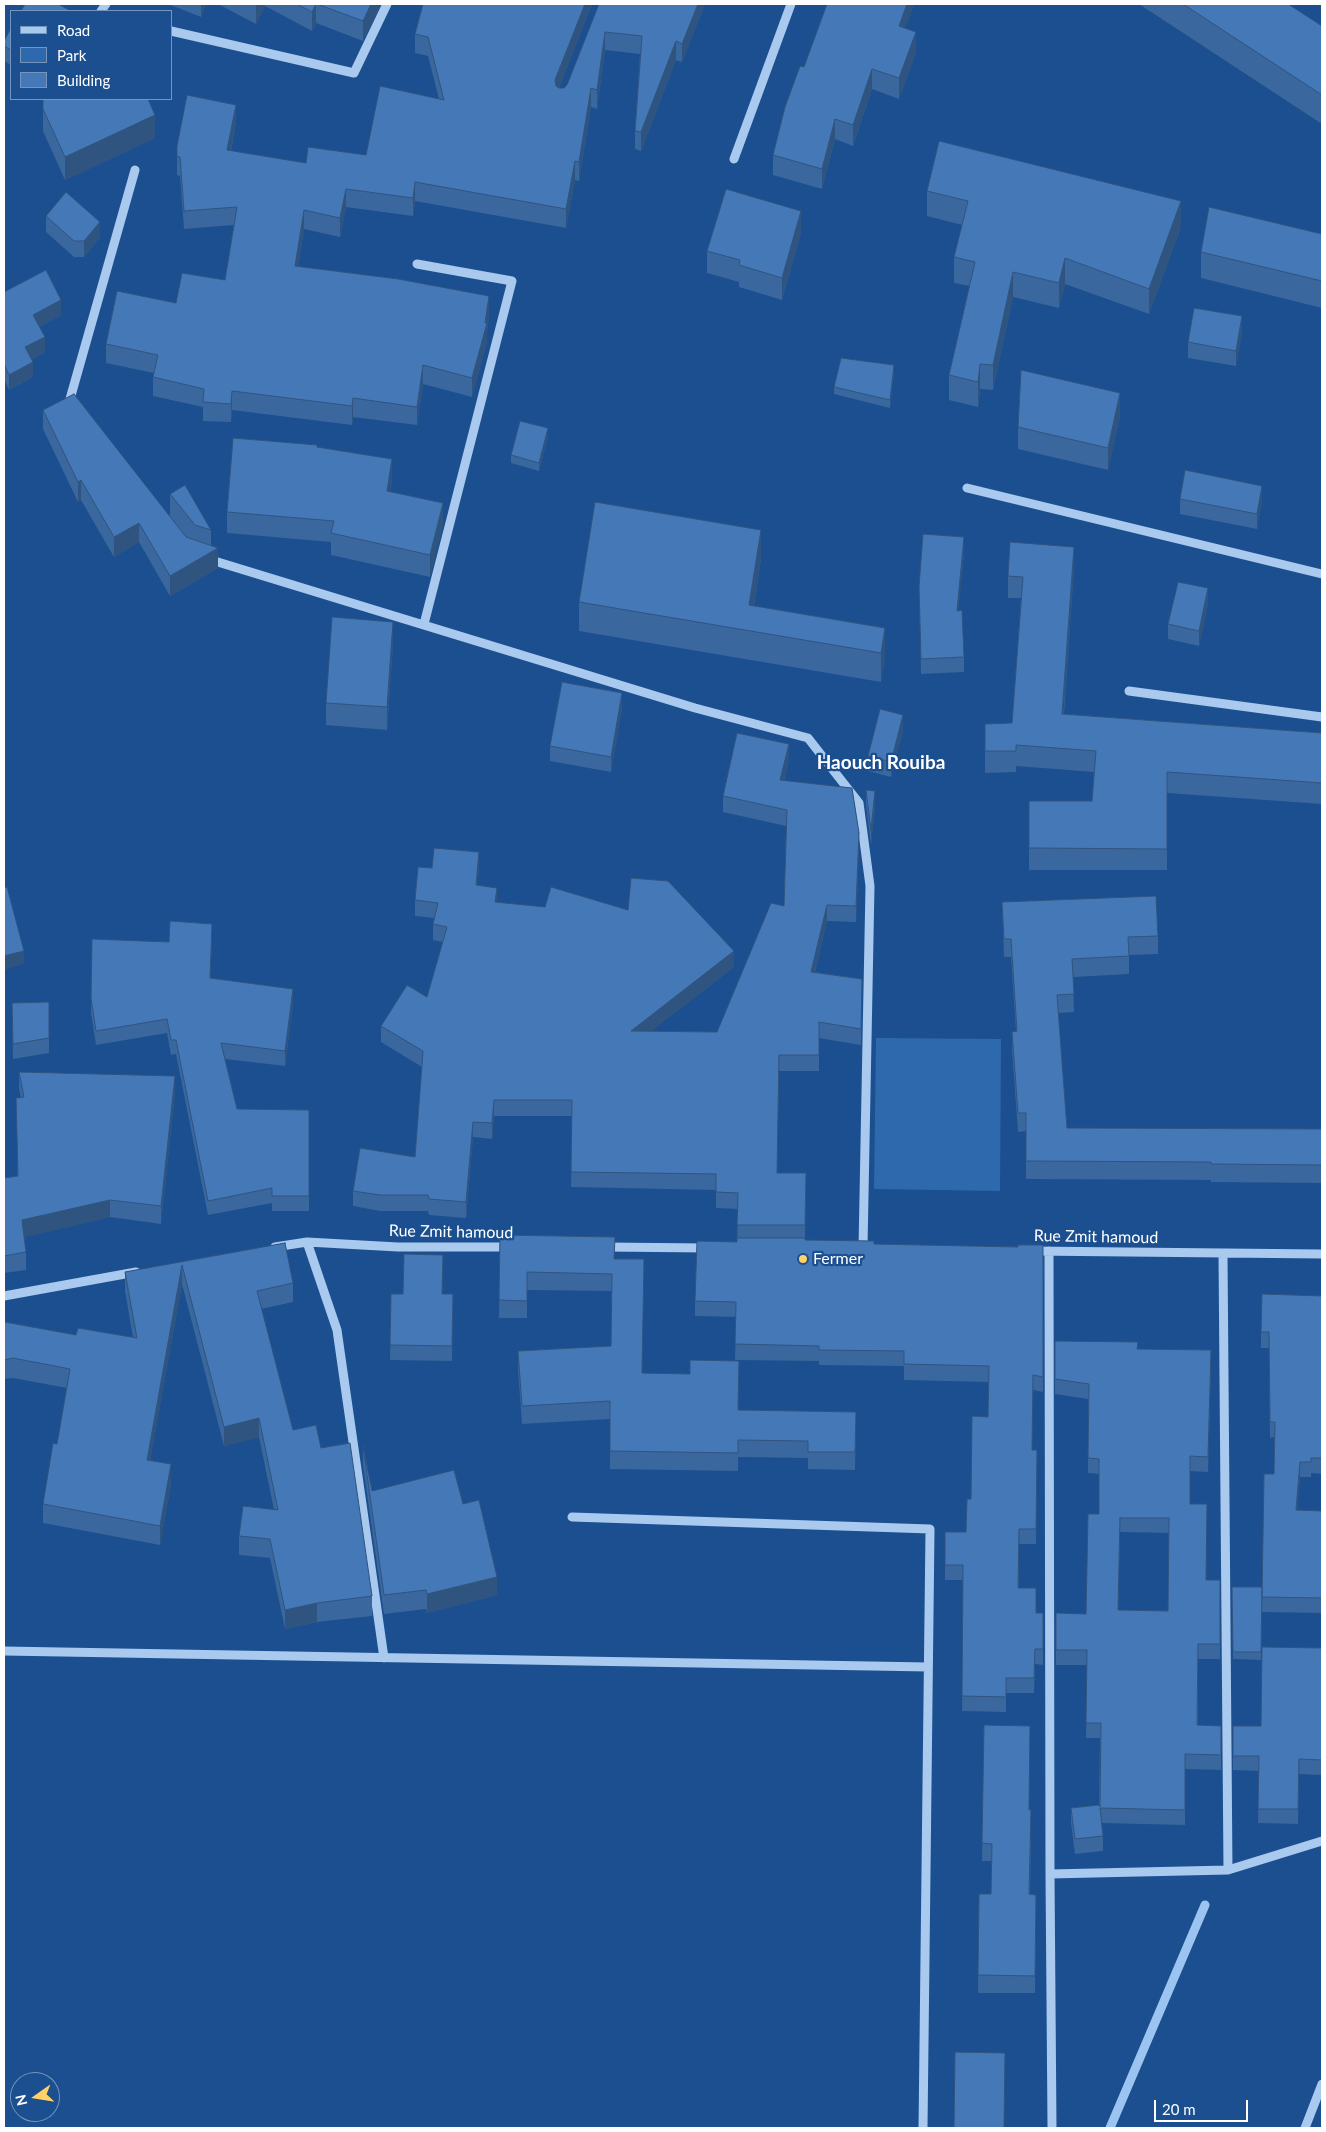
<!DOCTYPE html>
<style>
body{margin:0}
#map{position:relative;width:1326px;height:2132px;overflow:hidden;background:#1b4f8f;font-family:Lato,sans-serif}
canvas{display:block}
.frame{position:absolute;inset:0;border:5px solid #fff;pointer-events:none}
.legend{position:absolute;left:10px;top:10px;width:162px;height:90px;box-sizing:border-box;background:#1b4f8f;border:1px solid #7695bc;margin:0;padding:6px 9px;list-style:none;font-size:15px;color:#fff}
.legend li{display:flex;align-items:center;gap:10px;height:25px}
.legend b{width:25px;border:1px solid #7695bc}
.north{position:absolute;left:10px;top:2072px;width:50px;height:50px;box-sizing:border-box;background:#1b4f8f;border:1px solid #7695bc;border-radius:50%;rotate:257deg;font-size:14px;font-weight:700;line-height:20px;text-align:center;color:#fff}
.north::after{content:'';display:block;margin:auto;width:18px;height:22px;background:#ffd166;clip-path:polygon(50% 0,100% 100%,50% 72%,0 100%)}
.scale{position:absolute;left:1154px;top:2100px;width:94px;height:22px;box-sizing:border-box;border:2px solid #fff;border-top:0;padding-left:6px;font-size:15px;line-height:18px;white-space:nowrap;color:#fff;-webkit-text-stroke:4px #1b4f8f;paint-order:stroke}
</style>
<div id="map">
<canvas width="1326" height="2132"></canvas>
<div class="frame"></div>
<ul class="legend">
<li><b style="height:6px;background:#a9c9ee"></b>Road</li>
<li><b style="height:14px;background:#2e69ad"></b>Park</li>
<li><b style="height:14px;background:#4478b7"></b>Building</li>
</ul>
<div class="north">N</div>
<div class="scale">20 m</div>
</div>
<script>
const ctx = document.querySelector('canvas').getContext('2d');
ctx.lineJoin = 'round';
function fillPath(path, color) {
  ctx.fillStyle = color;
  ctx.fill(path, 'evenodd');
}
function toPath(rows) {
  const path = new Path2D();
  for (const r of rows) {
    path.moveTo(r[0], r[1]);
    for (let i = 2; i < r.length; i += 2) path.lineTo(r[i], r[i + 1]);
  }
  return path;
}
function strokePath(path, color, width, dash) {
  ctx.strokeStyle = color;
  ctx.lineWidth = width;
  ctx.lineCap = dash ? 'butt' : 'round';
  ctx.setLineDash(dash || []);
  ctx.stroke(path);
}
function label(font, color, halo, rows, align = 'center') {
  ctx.font = font + ' Lato,sans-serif';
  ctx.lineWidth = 4.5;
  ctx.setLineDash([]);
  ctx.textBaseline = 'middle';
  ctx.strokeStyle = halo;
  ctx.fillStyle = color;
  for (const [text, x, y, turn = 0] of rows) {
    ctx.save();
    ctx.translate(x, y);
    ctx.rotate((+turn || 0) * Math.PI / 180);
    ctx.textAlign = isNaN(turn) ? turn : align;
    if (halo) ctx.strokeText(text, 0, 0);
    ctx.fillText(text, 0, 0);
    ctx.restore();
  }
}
const green = toPath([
 [876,1038,1001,1039,1000,1191,874,1189]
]);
const stream = toPath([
 [1110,2128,1205,1905]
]);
const minor = toPath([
 [101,11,106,4],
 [171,31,354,73,387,4],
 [734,159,791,4],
 [417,264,512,281,424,624],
 [75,406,70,399,135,170],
 [967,488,1322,574],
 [208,559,695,708,808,738,859,803,870,886,863,1247],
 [1129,691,1322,717],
 [307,1242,337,1330,384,1658],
 [275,1247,307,1242,398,1247,511,1247],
 [604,1247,708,1248],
 [1031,1251,1322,1254],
 [1049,1251,1050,1874,1228,1870],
 [1223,1254,1228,1870,1322,1841],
 [4,1296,136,1272],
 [572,1517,930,1529,923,2128],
 [4,1651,928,1667],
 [1050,1874,1052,2128],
 [1305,2128,1322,2084]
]);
const wall = toPath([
 [168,4,206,4,201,17],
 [218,4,381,4,363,41,316,23,312,31,265,6,256,24],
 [423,4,592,4,559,88,564,88,567,85,599,4,705,4,682,62,676,60,641,151,635,149,635,131,640,54,605,50,597,109,591,107,579,181,575,180,566,228,415,201,413,216,346,207,340,237,304,229,298,267,489,315,487,332,487,342,472,397,423,384,417,425,353,417,352,425,232,410,231,422,203,421,203,407,153,396,153,377,154,373,106,363,106,344,176,303,225,280,234,225,184,229,180,176,177,175,177,146,236,123,231,151,306,163,366,155,439,99,428,56,415,53,415,34],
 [827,4,914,4,905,28,916,52,899,99,872,89,853,146,835,139,822,189,773,175,773,155],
 [1139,4,1288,4,1322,26,1322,124],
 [11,28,11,65,4,61,4,41],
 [43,99,155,138,65,180,43,131],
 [927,191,1181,227,1149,314,1065,284,1059,308,1013,297,993,390,980,389,978,407,949,400,949,375,970,286,954,283,954,257,962,225,927,216],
 [46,216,100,237,84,257,74,257,46,232],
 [801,233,782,300,739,287,739,282,707,273,707,251],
 [1322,234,1322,308,1201,278,1201,252],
 [4,292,61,315,39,327,45,352,32,359,33,377,9,390,4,379],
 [1242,332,1236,366,1188,358,1188,342],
 [894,372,890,408,834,394,834,387],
 [43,410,170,516,170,494,211,530,211,546,218,568,170,596,139,542,114,557,81,500,78,502,43,429],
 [1120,416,1108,470,1018,449,1018,427],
 [548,436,539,471,511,463,511,455],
 [317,447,392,481,390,492,443,525,430,577,331,555,331,542,227,533,227,512],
 [1180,499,1262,501,1257,529,1180,514],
 [964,553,958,610,964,657,964,672,921,674,919,586],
 [761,559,754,606,885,628,885,657,881,682,579,631,579,602],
 [1074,568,1064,714,1322,733,1322,804,1167,793,1167,870,1029,870,1029,801,1092,801,1094,772,1016,766,1016,772,985,773,985,724,1012,723,1021,598,1008,598,1008,576],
 [1208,604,1199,646,1168,639,1168,624],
 [393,644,387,730,326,725,326,703],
 [622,708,611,772,550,761,550,746],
 [903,730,891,777,868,771,868,756],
 [789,760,784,781,859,849,856,922,827,921,815,972,862,979,861,1045,819,1038,819,1071,779,1071,777,1173,806,1173,805,1240,874,1244,1018,1247,1043,1245,1043,1392,1033,1390,1032,1450,1037,1450,1036,1544,1019,1544,1019,1588,1036,1613,1043,1613,1043,1665,1035,1664,1034,1693,1006,1693,1006,1712,962,1711,963,1580,945,1580,945,1532,966,1532,971,1499,988,1417,988,1382,904,1380,904,1366,819,1365,819,1361,735,1360,736,1317,695,1316,695,1301,737,1242,738,1209,716,1208,716,1190,571,1187,572,1116,494,1116,492,1139,473,1137,466,1218,429,1215,428,1211,380,1211,353,1206,353,1191,415,1157,422,1067,381,1042,381,1026,427,997,443,942,433,940,433,924,434,918,415,916,415,900,432,868,479,868,477,885,497,902,734,967,651,1031,717,1032,784,906,786,826,723,812,723,796],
 [866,790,875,806,871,845,866,805],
 [1002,902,1158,936,1158,954,1129,955,1129,974,1073,977,1074,1012,1058,1013,1067,1128,1322,1129,1322,1183,1211,1182,1211,1180,1026,1179,1026,1131,1018,1132,1012,1050,1012,1032,1016,1031,1011,957,1004,957],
 [212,938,210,978,293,1004,285,1066,225,1059,237,1109,309,1110,309,1211,272,1211,272,1203,208,1215,176,1054,171,1055,167,1033,96,1045,91,1013,91,998,169,942],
 [49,1002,49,1053,13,1059,12,1003],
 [19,1072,175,1093,161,1224,110,1217,24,1237,26,1252,26,1270,4,1273,4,1178,17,1176,21,1098,19,1089],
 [500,1235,615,1259,642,1373,739,1410,856,1412,855,1470,808,1469,808,1458,738,1457,738,1471,610,1469,610,1419,522,1424,518,1369,518,1351,611,1346,612,1291,527,1290,527,1318,499,1318],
 [285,1243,293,1283,293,1302,261,1309,293,1430,321,1448,372,1596,372,1616,317,1622,285,1629,270,1558,239,1555,239,1536,274,1510,259,1437,224,1446,182,1284,150,1461,171,1484,160,1545,43,1523,43,1504,57,1444,67,1388,13,1378,4,1379,4,1323,76,1335,133,1338,125,1291,125,1272],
 [391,1294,453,1294,452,1361,390,1360],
 [1322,1296,1322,1474,1311,1473,1311,1477,1300,1477,1297,1511,1322,1511,1322,1613,1262,1612,1264,1474,1274,1474,1274,1437,1270,1438,1269,1348,1261,1348,1261,1332],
 [1055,1341,1138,1349,1211,1365,1208,1472,1190,1471,1190,1504,1206,1580,1220,1580,1220,1659,1198,1659,1198,1725,1221,1726,1221,1770,1185,1769,1185,1825,1101,1823,1103,1836,1103,1851,1075,1854,1071,1823,1071,1808,1099,1805,1100,1738,1086,1738,1087,1665,1056,1665,1056,1613,1086,1614,1099,1514,1099,1474,1088,1473,1088,1399,1055,1394],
 [1120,1532,1169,1533,1168,1611,1118,1610],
 [363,1446,372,1491,463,1504,497,1595,427,1613,426,1609,384,1614,363,1465],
 [1232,1587,1262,1587,1261,1660,1233,1659],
 [1322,1648,1322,1775,1299,1774,1298,1824,1258,1823,1259,1771,1233,1770,1233,1726,1261,1726],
 [984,1725,1029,1810,1031,1827,1030,1894,1036,1895,1035,1993,978,1993,979,1894,991,1894,991,1861,982,1861]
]);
const shadedWall = toPath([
 [201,4,206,4,201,17],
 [256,4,265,4,265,6,256,24],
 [316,4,316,23,312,31,312,12],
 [371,4,381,4,363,41,363,21],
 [585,4,592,4,555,99,555,80],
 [698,4,705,4,682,62,682,44],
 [907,4,914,4,899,46,899,26],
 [605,32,605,50,597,109,597,90],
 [916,32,916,52,899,99,899,78],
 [676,41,676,60,641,151,641,132],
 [872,69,872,89,853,146,853,125],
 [591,88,591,107,579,181,579,162],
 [236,105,236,123,227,169,227,150],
 [155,115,155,138,65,180,65,157],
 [835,119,835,139,822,189,822,169],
 [575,161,575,180,566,228,566,209],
 [415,182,415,201,413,216,413,198],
 [346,189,346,207,340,237,340,218],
 [1181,201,1181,227,1149,314,1149,289],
 [304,210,304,229,295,285,295,266],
 [801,211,801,233,782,300,782,278],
 [100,222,100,237,84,257,84,241],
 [1065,258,1065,284,1059,308,1059,283],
 [1013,272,1013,297,993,390,993,365],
 [489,296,489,315,487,332,487,342,472,397,472,378,485,323],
 [61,300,61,315,33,330,33,315],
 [1242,316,1242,332,1236,366,1236,351],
 [45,337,45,352,25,362,25,347],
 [33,362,33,377,9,390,9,375],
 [980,364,980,389,978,407,978,382],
 [423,365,423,384,417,425,417,407],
 [894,365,894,372,890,408,890,400],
 [232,391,232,410,231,422,231,404],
 [1120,393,1120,416,1108,470,1108,448],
 [353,398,353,417,352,425,352,406],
 [548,428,548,436,539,471,539,463],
 [392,459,392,481,387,513,387,491],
 [81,480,81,500,78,502,78,482],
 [1262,486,1262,501,1257,529,1257,514],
 [443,503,443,525,430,577,430,555],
 [139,523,139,542,114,557,114,537],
 [761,530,761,559,750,631,749,605],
 [964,537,964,553,957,626,957,611],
 [1074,547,1074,568,1062,735,1062,714],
 [218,548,218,568,170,596,170,576],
 [1208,588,1208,604,1199,646,1199,631],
 [393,622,393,644,387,730,387,707],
 [885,628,885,657,881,682,881,653],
 [622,693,622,708,611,772,611,757],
 [903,715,903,730,891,777,891,762],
 [789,744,789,760,780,796,780,780],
 [875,791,875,806,871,845,871,830],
 [859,833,859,849,856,922,856,906],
 [479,852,479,868,476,901,476,885],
 [497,888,497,904,495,902],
 [827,905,827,921,811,987,811,972],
 [212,924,212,938,210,992,210,978],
 [24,951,24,964,4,970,4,956],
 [734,951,734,967,631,1047,631,1031],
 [293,989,293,1004,285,1066,285,1051],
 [175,1076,175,1093,161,1224,161,1206],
 [494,1100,494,1116,492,1139,492,1123],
 [473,1122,473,1137,466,1218,466,1202],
 [110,1200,110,1217,22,1238,22,1220],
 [182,1265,182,1284,147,1479,147,1460],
 [1211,1350,1211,1365,1208,1472,1208,1457],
 [259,1418,259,1437,224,1446,224,1427],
 [1300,1462,1300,1477,1296,1526,1296,1510],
 [171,1464,171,1484,160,1545,160,1526],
 [497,1577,497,1595,427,1613,427,1594],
 [317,1603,317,1622,285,1629,285,1610]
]);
const building = toPath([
 [25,4,58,4,71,11,21,11,25,4],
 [297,4,316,4,312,12,297,4],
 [317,4,371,4,363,21,317,4],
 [423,4,585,4,555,80,556,86,559,88,564,88,567,85,599,4,698,4,682,44,676,41,641,132,635,131,642,36,605,32,597,90,591,88,579,162,575,161,566,209,415,182,413,198,346,189,340,218,304,210,295,266,398,279,489,296,485,323,487,323,472,378,423,365,417,407,353,398,352,406,232,391,231,404,203,402,204,389,153,377,158,355,106,344,117,291,176,303,182,273,225,280,237,207,184,211,180,157,177,156,177,146,187,95,236,105,227,150,306,163,308,147,366,155,380,86,444,100,428,37,415,34,423,4],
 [827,4,907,4,899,26,916,32,899,78,872,69,853,125,835,119,822,169,773,155,785,107,800,66,804,67,827,4],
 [1183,4,1288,4,1322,26,1322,95,1183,4],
 [11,28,11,50,4,46,4,41,11,28],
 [43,99,148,99,155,115,65,157,43,109,43,99],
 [939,141,1181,201,1149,289,1065,258,1059,283,1013,272,993,365,980,364,978,382,949,375,975,262,954,257,968,201,927,191,939,141],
 [726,189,801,211,782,278,739,265,740,260,707,251,726,189],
 [66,192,100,222,84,241,74,241,46,216,66,192],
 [1209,207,1322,234,1322,281,1201,252,1209,207],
 [46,270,61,300,33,315,45,337,25,347,33,362,9,375,4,364,4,292,46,270],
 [1194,308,1242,316,1236,351,1188,342,1194,308],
 [841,358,894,365,890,400,834,387,841,358],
 [1021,370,1120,393,1108,448,1018,427,1021,370],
 [74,394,186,537,218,548,170,576,139,523,114,537,81,480,78,482,43,410,74,394],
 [520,421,548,428,539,463,511,455,520,421],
 [233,438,317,445,317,447,392,459,387,491,443,503,430,555,331,533,334,521,227,512,233,438],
 [1185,470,1262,486,1257,514,1180,499,1185,470],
 [185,485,211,530,195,525,170,494,185,485],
 [595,502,761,530,749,605,885,628,881,653,579,602,595,502],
 [923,534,964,537,957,611,962,610,964,657,921,659,919,586,923,534],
 [1010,542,1074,547,1062,714,1322,733,1322,783,1167,772,1167,849,1029,848,1029,801,1092,801,1096,751,1016,745,1016,751,985,751,985,724,1012,723,1023,577,1008,576,1010,542],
 [1178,582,1208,588,1199,631,1168,624,1178,582],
 [332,617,393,622,387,707,326,703,332,617],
 [562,682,622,693,611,757,550,746,562,682],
 [880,709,903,715,891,762,868,756,880,709],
 [737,733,789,744,780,780,852,788,859,833,856,906,827,905,811,972,862,979,861,1029,819,1022,819,1055,779,1055,777,1173,806,1173,805,1225,737,1225,738,1193,716,1192,716,1174,571,1172,572,1100,494,1100,492,1123,473,1122,466,1202,429,1199,428,1195,380,1195,353,1191,360,1148,415,1157,423,1051,381,1026,407,985,427,997,447,927,433,924,438,903,415,900,418,867,432,868,434,848,479,852,476,885,497,888,495,902,545,907,551,887,628,910,631,878,668,881,734,951,631,1031,717,1032,771,903,784,906,787,810,723,796,737,733],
 [866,790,875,791,871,830,866,790],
 [7,887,24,951,4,956,4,888,7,887],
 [1156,896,1158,936,1128,937,1129,956,1072,959,1074,994,1057,995,1067,1128,1322,1129,1322,1165,1211,1164,1211,1162,1026,1161,1026,1113,1018,1113,1012,1032,1017,1031,1011,939,1004,939,1002,902,1156,896],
 [170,921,212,924,210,978,293,989,285,1051,221,1043,237,1109,309,1110,309,1196,272,1196,272,1188,208,1201,176,1040,171,1040,167,1019,96,1031,91,998,92,939,169,942,170,921],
 [49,1002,49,1038,13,1044,12,1003,49,1002],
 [19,1072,175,1076,161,1206,110,1200,22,1220,26,1252,4,1256,4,1178,18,1176,16,1098,24,1097,19,1072],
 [500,1235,615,1237,614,1259,644,1259,642,1373,690,1374,690,1360,739,1361,738,1410,856,1412,855,1452,808,1452,808,1441,738,1440,738,1453,610,1451,610,1401,522,1406,518,1351,611,1346,612,1274,527,1272,527,1301,499,1300,500,1235],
 [737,1238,805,1238,805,1240,874,1241,874,1244,1018,1247,1018,1245,1043,1245,1043,1377,1033,1375,1032,1450,1037,1450,1036,1529,1019,1529,1018,1588,1036,1588,1036,1613,1043,1613,1043,1649,1035,1649,1034,1678,1006,1678,1006,1697,962,1696,963,1565,945,1565,945,1532,966,1532,967,1499,971,1499,972,1416,988,1417,989,1366,904,1364,904,1351,819,1350,819,1346,735,1344,736,1302,695,1301,697,1241,737,1242,737,1238],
 [285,1243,293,1283,257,1291,293,1430,316,1425,321,1448,350,1443,372,1596,317,1603,285,1610,270,1539,239,1536,243,1506,278,1510,259,1418,224,1427,182,1265,147,1460,171,1464,160,1526,43,1504,53,1443,57,1444,70,1369,13,1358,4,1360,4,1323,5,1322,76,1335,78,1328,137,1338,125,1272,285,1243],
 [404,1254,443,1255,442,1294,453,1294,452,1346,390,1345,391,1294,403,1294,404,1254],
 [1262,1294,1322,1296,1322,1458,1311,1458,1311,1462,1300,1462,1296,1510,1322,1511,1322,1598,1262,1597,1264,1474,1274,1474,1275,1422,1270,1422,1269,1332,1261,1332,1262,1294],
 [1055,1341,1138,1342,1137,1349,1211,1350,1208,1457,1190,1456,1190,1504,1207,1504,1206,1580,1220,1580,1220,1644,1198,1644,1197,1725,1221,1726,1221,1755,1185,1754,1185,1810,1100,1808,1103,1836,1075,1839,1071,1808,1099,1805,1100,1807,1101,1723,1086,1723,1087,1650,1056,1650,1056,1613,1086,1614,1088,1514,1099,1514,1099,1459,1088,1458,1089,1384,1055,1379,1055,1341],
 [1120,1518,1169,1518,1168,1611,1118,1610,1120,1518],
 [363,1446,372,1491,454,1470,463,1504,479,1500,497,1577,427,1594,426,1590,384,1595,363,1446],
 [1232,1587,1262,1587,1261,1652,1233,1652,1232,1587],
 [1262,1647,1322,1648,1322,1760,1299,1759,1298,1809,1258,1809,1259,1756,1233,1756,1233,1726,1261,1726,1262,1647],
 [984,1725,1030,1726,1029,1810,1031,1809,1029,1894,1036,1895,1035,1976,978,1975,979,1894,991,1894,992,1844,982,1843,984,1725],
 [955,2052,1005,2053,1004,2128,954,2128,955,2052]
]);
const markers = [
 [803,1259,5,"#ffd166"]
];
const streetNames = [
 ["Rue Zmit hamoud",451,1232,1],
 ["Rue Zmit hamoud",1096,1237,1]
];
const poiNames = [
 ["Fermer",813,1259]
];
const quarterNames = [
 ["Haouch Rouiba",881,763]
];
fillPath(green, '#2e69ad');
strokePath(stream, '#9cc4f0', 9);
strokePath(minor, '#a9c9ee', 9);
fillPath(wall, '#3a679d');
fillPath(shadedWall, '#305480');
fillPath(building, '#4478b7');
strokePath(building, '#305480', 1);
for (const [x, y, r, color] of markers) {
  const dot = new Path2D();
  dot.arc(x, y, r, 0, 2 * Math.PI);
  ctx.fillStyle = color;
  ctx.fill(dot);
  strokePath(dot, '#1b4f8f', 2);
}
label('16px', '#fff', '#1b4f8f', streetNames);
label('16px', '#fff', '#1b4f8f', poiNames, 'left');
label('bold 19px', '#fff', '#1b4f8f', quarterNames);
</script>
